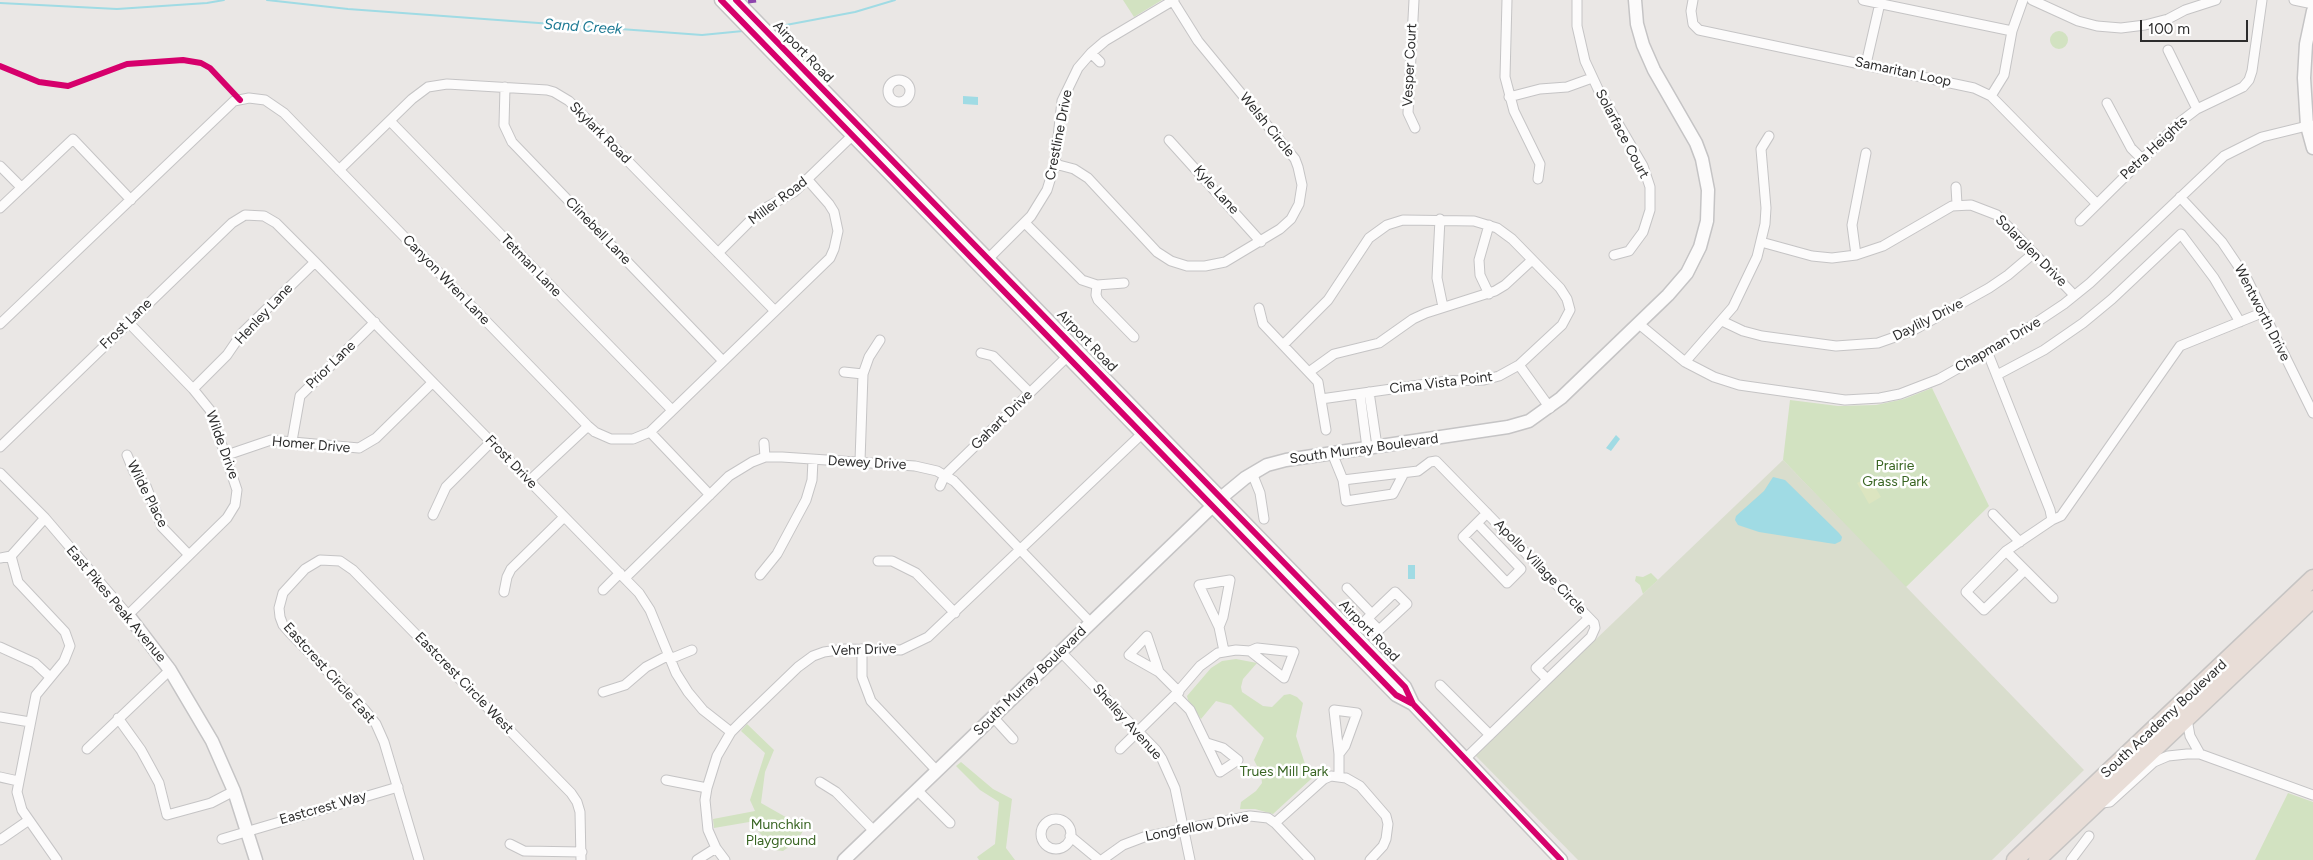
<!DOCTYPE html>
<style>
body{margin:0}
#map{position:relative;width:2313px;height:860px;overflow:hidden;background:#eae7e5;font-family:Figtree,sans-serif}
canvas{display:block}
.scale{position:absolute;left:2140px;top:20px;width:108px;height:22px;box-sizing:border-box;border:2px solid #2d2d2d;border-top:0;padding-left:6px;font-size:15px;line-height:18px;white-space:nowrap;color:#2d2d2d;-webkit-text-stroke:4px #fff;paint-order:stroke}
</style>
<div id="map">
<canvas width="2313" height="860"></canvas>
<div class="scale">100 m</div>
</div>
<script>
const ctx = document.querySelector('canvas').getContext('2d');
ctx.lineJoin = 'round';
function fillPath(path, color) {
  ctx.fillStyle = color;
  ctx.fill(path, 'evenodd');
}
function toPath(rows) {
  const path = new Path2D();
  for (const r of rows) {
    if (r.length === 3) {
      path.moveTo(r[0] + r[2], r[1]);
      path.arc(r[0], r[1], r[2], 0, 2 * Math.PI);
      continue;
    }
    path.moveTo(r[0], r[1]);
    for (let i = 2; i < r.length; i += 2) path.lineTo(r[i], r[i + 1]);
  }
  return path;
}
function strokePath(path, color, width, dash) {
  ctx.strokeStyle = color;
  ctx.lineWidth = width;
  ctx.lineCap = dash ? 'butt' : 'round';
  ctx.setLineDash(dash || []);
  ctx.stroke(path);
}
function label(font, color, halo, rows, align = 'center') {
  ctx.font = font + ' Figtree,sans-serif';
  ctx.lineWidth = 5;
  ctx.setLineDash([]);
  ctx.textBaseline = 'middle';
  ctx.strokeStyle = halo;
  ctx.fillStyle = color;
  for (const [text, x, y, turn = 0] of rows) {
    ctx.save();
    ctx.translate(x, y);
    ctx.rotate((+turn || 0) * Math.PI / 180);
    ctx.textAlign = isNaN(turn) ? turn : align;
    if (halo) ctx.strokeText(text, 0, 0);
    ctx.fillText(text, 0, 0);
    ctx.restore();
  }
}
const green = toPath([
 [1123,0,1162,0,1134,17],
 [2059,40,9],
 [1932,388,1989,506,1905,588,1783,460,1790,400,1838,406,1876,405,1904,399],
 [1651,573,1658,580,1643,594,1640,585,1635,581,1636,576,1643,577],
 [1236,659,1257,663,1243,679,1241,687,1242,692,1263,706,1272,707,1284,695,1290,694,1297,697,1303,703,1296,736,1305,764,1315,768,1319,774,1310,780,1273,814,1255,809,1240,809,1241,802,1256,791,1262,783,1261,774,1254,760,1264,738,1231,705,1216,701,1201,719,1188,700,1187,696,1211,668,1222,661],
 [747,724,774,750,765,772,761,803,805,828,796,842,783,851,775,850,758,831,755,821,714,828,713,819,755,811,750,800,765,753,741,731],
 [961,762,993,789,1012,799,1006,848,1015,860,979,860,977,857,995,844,999,802,980,790,956,766],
 [2288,793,2313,802,2313,860,2255,860]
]);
const cemetery = toPath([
 [1783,460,2084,770,1992,860,1578,860,1475,755]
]);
const pitch = toPath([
 [1869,477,1881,497,1869,504,1857,483]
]);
const water = toPath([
 [963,96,978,97,978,105,963,104],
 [1616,435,1620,439,1611,451,1606,448],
 [1773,477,1785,480,1839,533,1842,537,1841,541,1835,544,1828,543,1759,532,1738,525,1735,520,1736,516,1764,491],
 [1408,565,1415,565,1415,579,1408,579]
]);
const stream = toPath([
 [267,0,348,9,702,35,743,31],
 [0,3,117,9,207,3,224,0],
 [770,28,855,12,895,0]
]);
const street = toPath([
 [1414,0,1408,113,1415,128],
 [1507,0,1505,77,1514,111,1540,164,1538,179],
 [1577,0,1577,26,1585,61,1598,89,1643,166,1650,187,1650,210,1643,232,1629,251,1614,255],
 [1693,0,1691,11,1693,24,1699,30,1974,88,1991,96,2096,203],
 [1863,0,2012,31],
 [2032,0,2078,21,2097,26,2121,28,2145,25,2168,19,2185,10,2216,0],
 [2294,0,2313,4],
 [2168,50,2197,109],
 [1091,53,1100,62],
 [1866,64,1880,3],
 [899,91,11],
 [505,87,504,125,512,142,723,361],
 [1991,96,2004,75,2012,31,2023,0],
 [1509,97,1540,89,1567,87,1592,78],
 [2107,103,2131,148,2142,159],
 [390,121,672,410],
 [1169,140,1261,242],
 [1055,164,1074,169,1088,178,1157,252,1171,261,1187,266,1205,266,1225,262,1280,229,1291,219,1299,204,1302,185,1298,167,1295,159,1198,41,1173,1],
 [0,166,21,187],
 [339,170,412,99,428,87,447,84,547,90,554,92,569,101,775,311],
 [1956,187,1957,204],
 [2180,197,2222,242,2247,279,2313,413],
 [0,208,73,139,131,200],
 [1440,219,1437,278,1443,307],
 [2080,221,2180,122,2197,109,2243,87,2249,80,2252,71,2262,0],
 [1025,223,1082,280,1097,285,1124,283],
 [1489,225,1479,260,1480,275,1489,294],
 [1761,242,1812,256,1832,258,1856,255,1883,246,1952,206,1971,205,1997,215,2074,295],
 [718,253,760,211,794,192,856,132],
 [1856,255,1852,225,1866,153],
 [985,262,1031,216,1047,190,1055,164,1062,101,1078,68,1091,53,1105,41,1174,0],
 [1097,285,1096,295,1098,300,1134,337],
 [1259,308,1263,324,1318,382,1326,430],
 [1722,321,1743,331,1762,336,1836,346,1878,343,1912,331,1989,288,2008,275,2034,253],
 [0,324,234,101,249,98,265,100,284,113,588,426,595,432,611,439,633,439,650,432,830,258,834,249,838,231,834,212,829,204,807,179],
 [1639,324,1685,362,1714,377,1739,385,1845,400,1880,398,1900,394,1939,379,2019,334,2064,304,2090,283,2224,156,2262,137,2311,125],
 [1283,345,1328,300,1369,238,1387,225,1403,220,1474,221,1497,228,1512,239,1560,288,1567,299,1570,310,1562,325,1519,365,1499,376,1484,380,1448,381,1321,399],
 [1987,351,2050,510,2052,520],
 [981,353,993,356,1030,393],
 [1685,362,1733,307,1757,257,1765,224,1766,208,1761,149,1769,136],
 [1519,365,1550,408],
 [844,372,863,374],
 [1309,372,1334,354,1379,343,1413,319,1426,313,1495,291,1505,285,1532,260],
 [1997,375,2044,350,2083,323,2112,299,2181,234,2214,278,2240,322],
 [193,389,227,355,242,333,315,262],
 [1369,392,1377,446],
 [1360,394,1367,448],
 [650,432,710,495],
 [292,441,300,396,375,322],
 [764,443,765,457],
 [0,447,232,223,245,215,264,216,276,223,315,262,639,593,650,610,676,673,688,692,703,710,731,732],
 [1332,453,1343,480,1418,471,1430,462,1436,461,1594,623,1595,628,1591,637,1464,760],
 [127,455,134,472,146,486,162,527,189,555],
 [227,455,271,440,359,448,376,438,432,383],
 [860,461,863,374,869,357,880,340],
 [0,473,45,518,128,615,227,518,235,505,237,490,210,410,193,389,128,322],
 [1252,473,1260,493,1264,519],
 [1343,480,1346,501,1393,494,1404,473],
 [529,481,588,426],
 [940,486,945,475,1071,353],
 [1993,514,2020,542],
 [433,515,446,487,491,442],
 [1477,523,1521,569,1507,583,1463,537,1487,513],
 [2006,551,2053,598],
 [11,556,45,518],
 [0,558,11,556,18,582,65,632,70,646,64,661,36,695,17,792,22,810,57,860],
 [878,561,892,561,916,573,955,613],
 [2025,570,1984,610,1966,592,2006,551,2052,520,2061,516,2180,346,2264,312],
 [760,575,777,554,806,500,812,480,813,460],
 [625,578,729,476,752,462,765,457,782,457,915,466,937,471,954,481,1091,623],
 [1347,588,1372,614],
 [603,590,620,573],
 [504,592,507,577,511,569,564,517],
 [1219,627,1199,585,1230,580,1223,617,1219,627,1224,651],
 [1353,633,1372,614,1395,592,1407,604,1379,630,1368,619],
 [0,647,35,663,50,677],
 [862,649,862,677,871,701,937,771],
 [1061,652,1156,750,1162,759,1175,788,1190,860],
 [670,659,692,650],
 [1159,672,1129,655,1147,636,1159,672,1179,692],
 [1547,679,1536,668,1589,618],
 [1440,685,1490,735],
 [603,692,625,685,646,667,669,655],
 [1175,695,1190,710,1220,772,1238,760,1223,748,1207,743],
 [0,717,30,722],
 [993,717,1013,739],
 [118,718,141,750,159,783,167,815,211,803,234,791],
 [2187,719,2190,736,2200,754],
 [87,749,170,670],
 [1120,749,1175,695,1200,666,1218,653,1236,650,1250,651,1284,678,1294,652,1257,648,1250,651],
 [1339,776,1339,754,1345,746,1357,713,1334,710,1339,754],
 [0,777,18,781],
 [666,780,707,788],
 [820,782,836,792,874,831],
 [917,790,950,823],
 [2102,803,2110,802,2154,762,2168,756,2187,754,2200,754,2313,795],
 [1056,834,15],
 [1275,823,1324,779,1331,776,1346,778,1360,786,1386,816,1388,824,1386,839,1383,846,1370,860],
 [1070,836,1099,860],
 [222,839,398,787],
 [0,840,29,820],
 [510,844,524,851,582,852],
 [419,860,384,742,376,724,364,709,290,633,283,625,280,617,279,608,283,593,305,569,320,560,340,561,353,570,571,793,577,802,580,812,581,860],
 [697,860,716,848],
 [725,860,716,848,708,830,705,800,707,788,717,756,731,732,742,721,798,667,813,656,824,652,845,649,901,650,928,637,1146,430],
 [1102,860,1123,845,1144,837,1250,816,1268,818,1275,823,1310,860],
 [2071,860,2089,836]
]);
const secondary = toPath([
 [721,0,1396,695,1413,704,1561,860],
 [736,0,1405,687,1413,704],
 [2313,11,2306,44,2304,78,2307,126,2313,148],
 [128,615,170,670,212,741,234,791,256,860],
 [844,860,1222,497,1245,478,1267,465,1286,460,1508,427,1529,421,1561,398,1668,295,1687,273,1700,247,1707,221,1708,190,1702,159,1696,143,1654,70,1643,45,1637,24,1635,0]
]);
const highway = toPath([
 [2015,860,2313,578],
 [2037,860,2313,599]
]);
const quiet = toPath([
 [748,1,756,0]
]);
const cycleway = toPath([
 [721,0,1396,695,1413,704,1561,860],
 [736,0,1405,687,1413,704],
 [0,66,39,82,68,86,127,64,183,60,201,63,210,68,240,100]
]);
const streetNames = [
 ["Airport Road",803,52,46],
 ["Vesper Court",1410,65,-87],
 ["Samaritan Loop",1903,72,12],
 ["Welsh Circle",1267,125,51],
 ["Skylark Road",600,133,45],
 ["Solarface Court",1622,134,62],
 ["Crestline Drive",1059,135,-79],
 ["Petra Heights",2154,148,-43],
 ["Kyle Lane",1216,190,48],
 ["Miller Road",778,201,-37],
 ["Clinebell Lane",598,231,46],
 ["Solarglen Drive",2031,251,45],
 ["Tetman Lane",531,266,46],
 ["Canyon Wren Lane",446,280,46],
 ["Wentworth Drive",2262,313,63],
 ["Henley Lane",264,314,-47],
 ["Daylily Drive",1928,320,-27],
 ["Frost Lane",126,324,-44],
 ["Airport Road",1087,341,46],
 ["Chapman Drive",1998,345,-30],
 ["Prior Lane",331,365,-44],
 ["Cima Vista Point",1441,383,-7],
 ["Gahart Drive",1002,420,-44],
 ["Wilde Drive",222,445,70],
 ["Homer Drive",311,445,5],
 ["South Murray Boulevard",1364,449,-8],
 ["Frost Drive",511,462,46],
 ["Dewey Drive",867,463,3],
 ["Wilde Place",147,494,63],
 ["Apollo Village Circle",1540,567,46],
 ["East Pikes Peak Avenue",116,604,50],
 ["Airport Road",1369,631,46],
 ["Vehr Drive",864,650,-2],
 ["Eastcrest Circle East",329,673,48],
 ["South Murray Boulevard",1030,681,-44],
 ["Eastcrest Circle West",464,683,46],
 ["South Academy Boulevard",2164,719,-43],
 ["Shelley Avenue",1127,722,48],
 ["Eastcrest Way",323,808,-16],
 ["Longfellow Drive",1197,827,-11]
];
const parkNames = [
 ["Prairie",1895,466],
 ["Grass Park",1895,482],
 ["Trues Mill Park",1284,772],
 ["Munchkin",781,825],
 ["Playground",781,841]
];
const waterNames = [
 ["Sand Creek",583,27,4]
];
fillPath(green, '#d2e2c1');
fillPath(cemetery, '#d9ddcd');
fillPath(pitch, '#dce5c0');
fillPath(water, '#a0dbe4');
strokePath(stream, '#a0dbe4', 2);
strokePath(street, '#c5c4c5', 11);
strokePath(secondary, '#c5c4c5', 15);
strokePath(highway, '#c6c4c3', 19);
strokePath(street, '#fcfbfb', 9);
strokePath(secondary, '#fcfbfb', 12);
strokePath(highway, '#e8ddd7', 16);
strokePath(quiet, '#8e44ad', 5, [10, 5]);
strokePath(cycleway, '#d6006c', 6);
label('14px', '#2d2d2d', '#fff', streetNames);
label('14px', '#396523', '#fff', parkNames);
label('italic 15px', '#1c7993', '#fff', waterNames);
</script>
